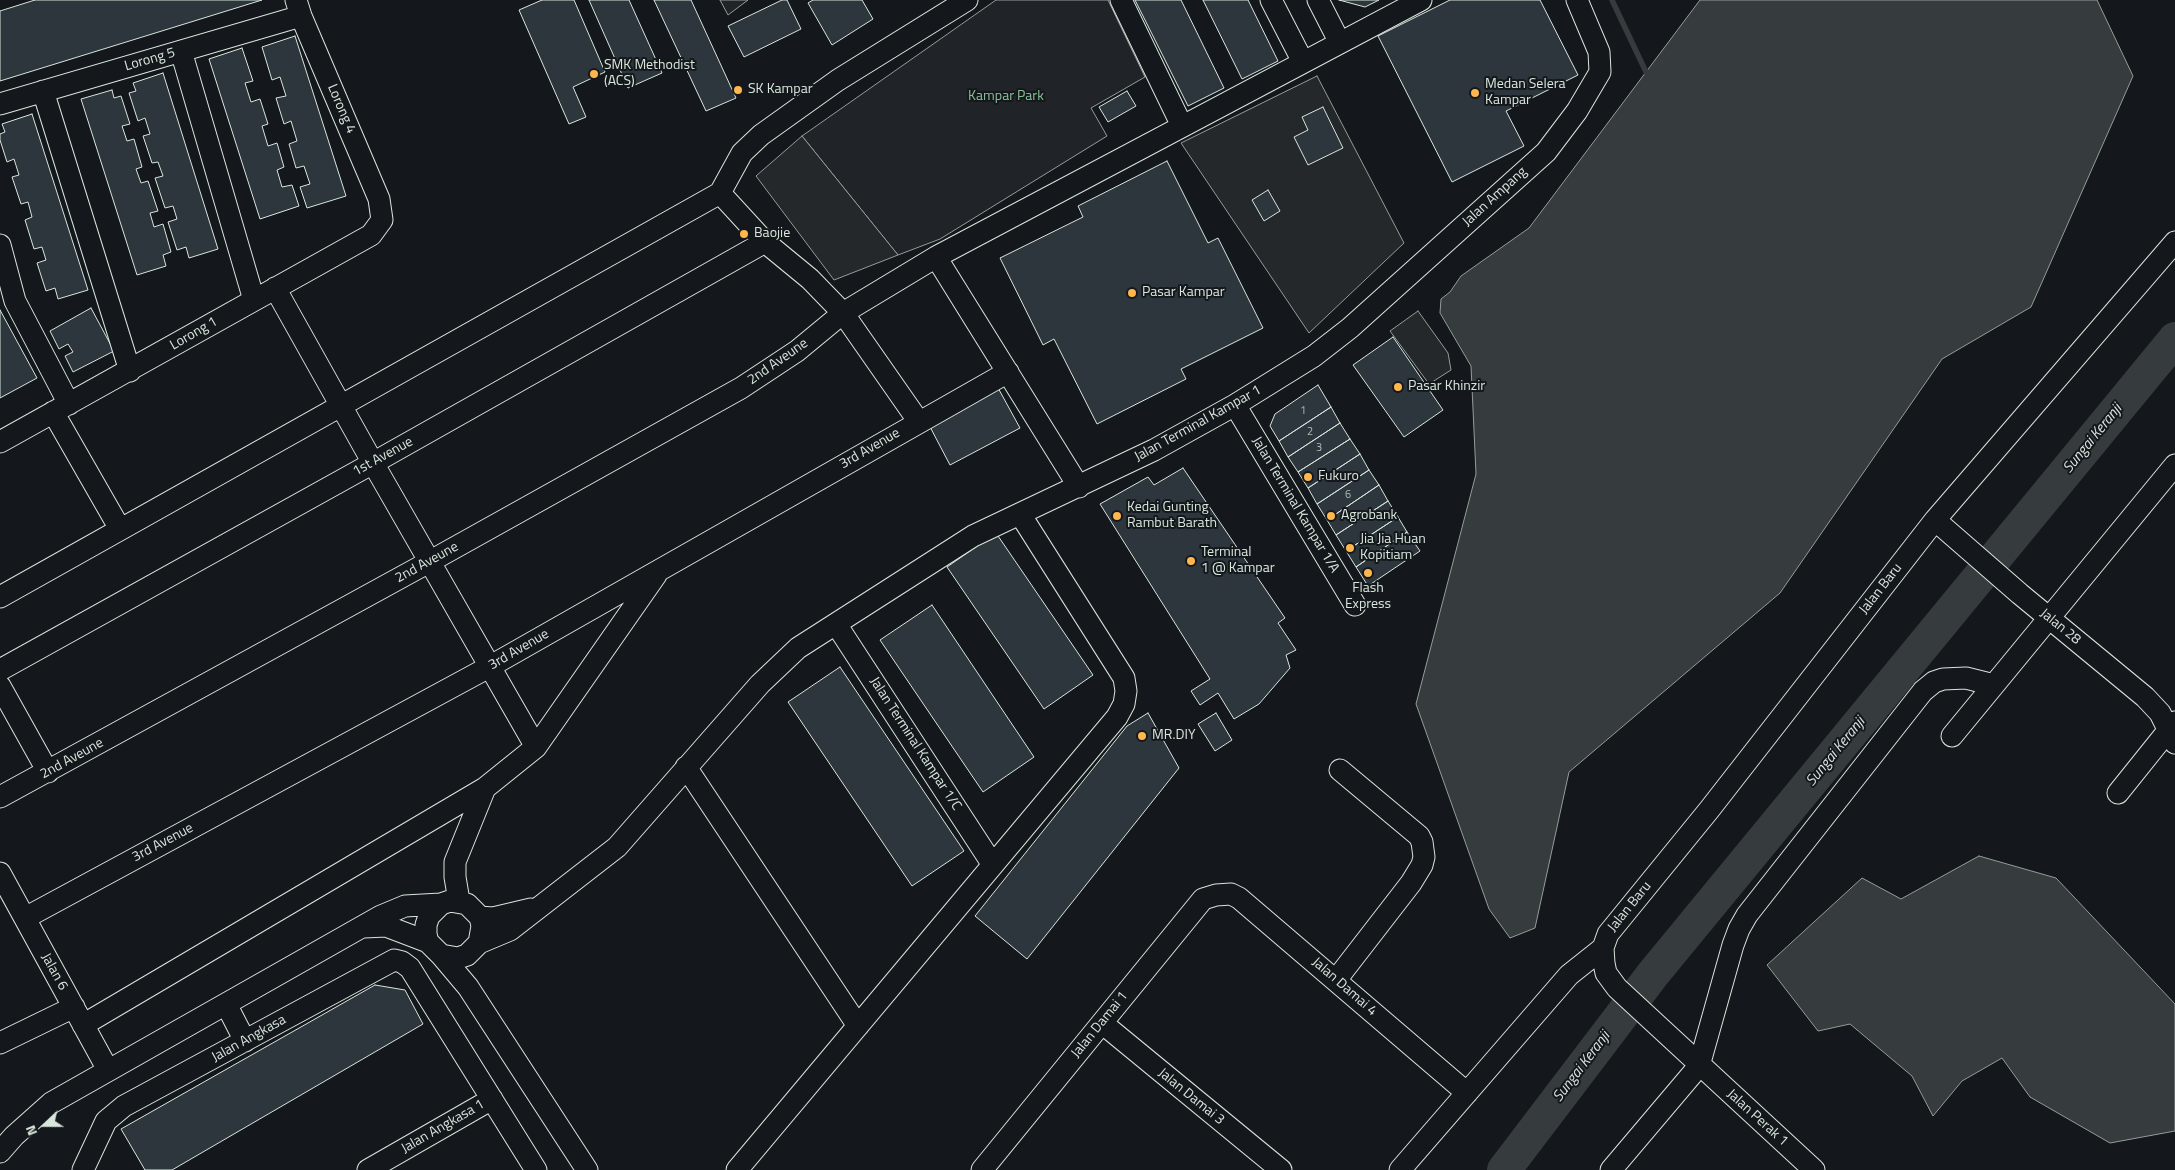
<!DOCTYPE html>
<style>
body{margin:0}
#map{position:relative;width:2175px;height:1170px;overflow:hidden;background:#14181c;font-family:"Titillium Web",sans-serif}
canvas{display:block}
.north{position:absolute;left:20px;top:1100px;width:50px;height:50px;-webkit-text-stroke:4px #14181c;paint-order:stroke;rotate:248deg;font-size:14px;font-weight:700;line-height:20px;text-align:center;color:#d8e6dc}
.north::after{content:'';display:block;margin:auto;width:18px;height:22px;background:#d8e6dc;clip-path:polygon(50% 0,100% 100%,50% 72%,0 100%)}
</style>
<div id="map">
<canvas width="2175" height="1170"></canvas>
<div class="north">N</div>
</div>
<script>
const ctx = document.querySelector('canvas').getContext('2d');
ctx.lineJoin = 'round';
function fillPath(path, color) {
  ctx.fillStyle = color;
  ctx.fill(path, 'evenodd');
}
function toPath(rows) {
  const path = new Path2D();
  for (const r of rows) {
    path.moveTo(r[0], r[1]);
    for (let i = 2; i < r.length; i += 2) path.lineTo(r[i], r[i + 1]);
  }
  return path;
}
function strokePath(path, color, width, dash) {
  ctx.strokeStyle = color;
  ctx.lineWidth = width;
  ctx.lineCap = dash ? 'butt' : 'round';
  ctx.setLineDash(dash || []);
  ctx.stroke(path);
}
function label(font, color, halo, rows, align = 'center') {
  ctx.font = font + ' "Titillium Web",sans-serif';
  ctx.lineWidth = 4;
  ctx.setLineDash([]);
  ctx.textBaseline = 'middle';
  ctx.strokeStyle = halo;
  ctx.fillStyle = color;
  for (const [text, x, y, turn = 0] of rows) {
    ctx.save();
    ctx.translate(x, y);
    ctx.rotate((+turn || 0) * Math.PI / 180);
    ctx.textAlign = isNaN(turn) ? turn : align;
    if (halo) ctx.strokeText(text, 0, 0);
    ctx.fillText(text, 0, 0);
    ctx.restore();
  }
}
const green = toPath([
 [720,0,748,0,728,15,720,0],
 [996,0,1108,0,1145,77,1091,108,1107,136,940,239,898,255,802,136,996,0]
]);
const parking = toPath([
 [1317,76,1404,243,1309,333,1181,143,1317,76],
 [802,136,898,255,834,280,756,176,802,136],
 [1418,311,1448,353,1451,370,1429,384,1390,331,1418,311]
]);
const water = toPath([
 [1700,0,2097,0,2133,76,2031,307,1942,359,1780,593,1569,772,1535,928,1510,938,1489,909,1416,704,1476,474,1471,366,1440,313,1441,299,1450,292,1461,276,1529,228,1700,0],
 [1979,856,2056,878,2175,1004,2175,1131,2110,1143,2030,1097,2002,1058,1962,1081,1933,1116,1912,1076,1850,1024,1818,1031,1767,965,1862,878,1901,899,1979,856]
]);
const stream = toPath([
 [1612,0,1646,72]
]);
const river = toPath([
 [1504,1170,1653,974,2175,339]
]);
const building = toPath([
 [35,0,262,0,0,81,0,11,35,0],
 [542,0,574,0,605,72,573,87,586,117,569,124,519,10,542,0],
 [589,0,629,0,662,73,628,88,589,0],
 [654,0,691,0,736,98,706,111,654,0],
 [782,0,787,0,801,29,744,57,728,26,782,0],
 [813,0,862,0,873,19,832,45,808,3,813,0],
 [1135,0,1181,0,1224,88,1188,106,1135,0],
 [1203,0,1248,0,1278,61,1242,79,1203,0],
 [1339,0,1379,0,1365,7,1339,0],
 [1450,0,1540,0,1578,75,1506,111,1524,146,1452,182,1378,36,1450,0],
 [295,36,346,196,307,208,300,187,310,184,304,166,296,168,289,144,297,141,291,121,284,124,276,98,286,96,280,77,272,80,262,47,295,36],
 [242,48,253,81,245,83,251,102,260,99,268,124,262,126,268,146,277,143,284,167,277,170,282,187,292,185,299,206,260,219,209,59,242,48],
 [163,73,218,249,189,258,186,247,177,250,168,222,177,219,173,206,165,208,155,178,163,176,158,162,152,163,143,136,150,134,145,118,138,121,129,93,136,91,133,83,163,73],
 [112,90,114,98,121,96,130,124,122,126,127,141,134,139,142,167,136,169,141,183,148,181,158,211,150,213,154,227,163,224,171,252,163,255,166,266,137,275,81,99,112,90],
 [1127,91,1136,106,1108,122,1099,107,1127,91],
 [1323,107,1343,148,1308,165,1294,137,1308,130,1302,117,1323,107],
 [32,114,88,290,58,299,55,288,46,291,37,263,46,260,42,247,34,249,25,220,32,217,28,202,21,204,12,177,19,175,14,159,7,162,0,140,0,134,5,132,2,124,32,114],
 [1167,161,1208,243,1218,238,1263,328,1181,369,1186,379,1097,424,1054,339,1043,345,1000,258,1083,217,1078,206,1167,161],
 [1268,190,1280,211,1264,221,1252,200,1268,190],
 [91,308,114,351,73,372,65,356,73,352,68,344,59,349,50,331,91,308],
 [0,310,37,378,0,398,0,310],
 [1393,337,1443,410,1404,437,1353,365,1393,337],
 [1318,385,1331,407,1279,441,1270,426,1275,414,1318,385],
 [997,386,1020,428,950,465,928,423,997,386],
 [1331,407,1340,423,1288,457,1279,441,1331,407],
 [1340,423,1350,439,1298,472,1288,457,1340,423],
 [1350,439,1360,454,1308,488,1298,472,1350,439],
 [1360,454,1369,470,1317,504,1308,488,1360,454],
 [1183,468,1285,618,1278,623,1296,650,1286,655,1290,668,1259,704,1234,719,1218,693,1200,705,1191,691,1210,679,1100,504,1148,477,1154,485,1183,468],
 [1369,470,1379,485,1327,520,1317,504,1369,470],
 [1379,485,1388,501,1336,535,1327,520,1379,485],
 [1388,501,1398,517,1346,551,1336,535,1388,501],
 [1398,517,1407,532,1356,567,1346,551,1398,517],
 [1407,532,1420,551,1368,586,1356,567,1407,532],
 [996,533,1093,675,1044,709,947,567,996,533],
 [932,605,1034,757,983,792,880,640,932,605],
 [840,667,964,851,912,886,788,702,840,667],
 [1148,713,1179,768,1027,959,975,916,1127,726,1148,713],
 [1216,713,1232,740,1215,751,1198,724,1216,713],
 [375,985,405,990,423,1024,172,1170,145,1170,121,1129,375,985]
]);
const minor = toPath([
 [1121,0,1182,126],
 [1271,0,1303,62],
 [1318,0,1340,43],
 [181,51,254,300],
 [43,91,130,371],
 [0,104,301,16],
 [720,193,765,242,810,279,843,313,919,422],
 [0,245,15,301,69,404],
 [936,257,1079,487],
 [275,288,373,463,536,747],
 [1235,405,1355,605],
 [53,412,120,529],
 [0,442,371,235,382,220,379,199,301,16,296,0],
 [1935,520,2020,594,2145,697,2160,713,2175,743],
 [0,597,720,193,742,153,761,135,838,80,967,0],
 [836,624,993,865],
 [0,670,373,463,765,242],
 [0,686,48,772],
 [1952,736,2175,465],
 [686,767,858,1026],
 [2118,793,2175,722],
 [0,797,429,562,741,388,797,351,843,313,936,257,1421,0],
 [0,873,108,1070],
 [459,901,455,877,455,862,485,788,536,747,656,575],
 [480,917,493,918,531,909],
 [25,918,489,667,1008,372],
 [364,927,386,926,428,942],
 [479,943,510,930,617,847,760,684,798,648,973,536,1154,450,1235,405,1314,356,1350,328,1546,152,1577,111,1600,72,1599,52,1577,0],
 [441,955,468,987,587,1170],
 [1336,980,1411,883,1422,865,1424,857,1422,842,1419,836,1340,770],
 [226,1004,245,1041],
 [1102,1023,1281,1170],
 [83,1025,485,788],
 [0,1043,74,1007],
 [0,1152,14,1136,51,1103,381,916,405,906,441,904,450,901,467,904,480,917,482,926,479,943,467,955,458,958,441,955,428,942,426,934,426,925,429,916,441,904],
 [83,1170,106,1121,124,1106,394,960,402,962,410,968,536,1170],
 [368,1170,492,1099],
 [737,1170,1117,717,1124,704,1126,691,1124,678,1020,514],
 [982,1170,1203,899,1216,895,1231,894,1239,898,1467,1093],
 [1400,1170,1569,975,1603,948],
 [1611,1170,1699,1066,1733,945,1739,929,1747,915,1923,691,1934,682,1943,679,1966,678,1994,685],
 [1814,1170,1617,988,1606,973,1604,963,1603,948,1608,934,1709,810,1935,520,2175,242]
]);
const markers = [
 [594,74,5,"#ffb74d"],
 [738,90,5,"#ffb74d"],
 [1475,93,5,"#ffb74d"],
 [744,234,5,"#ffb74d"],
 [1132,293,5,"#ffb74d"],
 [1398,387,5,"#ffb74d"],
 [1308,477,5,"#ffb74d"],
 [1117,516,5,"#ffb74d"],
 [1331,516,5,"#ffb74d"],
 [1350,548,5,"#ffb74d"],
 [1191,561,5,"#ffb74d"],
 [1368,573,5,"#ffb74d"],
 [1142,736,5,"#ffb74d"]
];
const numberNames = [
 ["1",1303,411],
 ["2",1310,432],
 ["3",1319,448],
 ["6",1348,495]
];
const streetNames = [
 ["Lorong 5",150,60,-16],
 ["Lorong 4",341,109,67],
 ["Jalan Ampang",1495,197,-42],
 ["Lorong 1",194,334,-30],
 ["2nd Aveune",778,362,-35],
 ["Jalan Terminal Kampar 1",1198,424,-29],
 ["3rd Avenue",870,449,-30],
 ["1st Avenue",383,457,-29],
 ["Jalan Terminal Kampar 1/A",1295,505,59],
 ["2nd Aveune",427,563,-29],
 ["Jalan Baru",1881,589,-52],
 ["Jalan 28",2060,627,39],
 ["3rd Avenue",519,650,-30],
 ["Jalan Terminal Kampar 1/C",915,744,57],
 ["2nd Aveune",72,759,-29],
 ["3rd Avenue",163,843,-28],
 ["Jalan Baru",1630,907,-51],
 ["Jalan 6",54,972,61],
 ["Jalan Damai 4",1344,987,41],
 ["Jalan Damai 1",1100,1025,-51],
 ["Jalan Angkasa",249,1039,-29],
 ["Jalan Damai 3",1191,1097,39],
 ["Jalan Perak 1",1757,1118,42],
 ["Jalan Angkasa 1",443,1127,-30]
];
const poiNames = [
 ["SMK Methodist",604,66],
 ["(ACS)",604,82],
 ["Medan Selera",1485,85],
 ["Kampar",1485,101],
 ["SK Kampar",748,90],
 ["Baojie",754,234],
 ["Pasar Kampar",1142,293],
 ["Pasar Khinzir",1408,387],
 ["Fukuro",1318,477],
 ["Kedai Gunting",1127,508],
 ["Rambut Barath",1127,524],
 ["Agrobank",1341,516],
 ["Jia Jia Huan",1360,540],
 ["Kopitiam",1360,556],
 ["Terminal",1201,553],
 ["1 @ Kampar",1201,569],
 ["Flash",1368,589,"center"],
 ["Express",1368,605,"center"],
 ["MR.DIY",1152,736]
];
const parkNames = [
 ["Kampar Park",1006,97]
];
const waterNames = [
 ["Sungai Keranji",2093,439,-51],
 ["Sungai Keranji",1836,752,-51],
 ["Sungai Keranji",1582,1067,-53]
];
fillPath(green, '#202428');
strokePath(green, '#939e99', 1);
fillPath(parking, '#24282b');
strokePath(parking, '#939e99', 1);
fillPath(water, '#363b3e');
strokePath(water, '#939e99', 1);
strokePath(stream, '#363b3e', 5.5);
strokePath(river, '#363b3e', 34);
fillPath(building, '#2c363c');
strokePath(building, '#d8e6dc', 1);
strokePath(minor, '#d8e6dc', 23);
strokePath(minor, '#14181c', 21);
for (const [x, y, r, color] of markers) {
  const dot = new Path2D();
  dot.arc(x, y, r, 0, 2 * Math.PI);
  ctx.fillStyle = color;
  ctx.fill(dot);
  strokePath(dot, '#14181c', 2);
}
label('11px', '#adbab4', null, numberNames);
label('14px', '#d8e6dc', '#14181c', streetNames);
label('14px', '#d8e6dc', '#14181c', poiNames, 'left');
label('14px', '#8ac095', '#14181c', parkNames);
label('italic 15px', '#d8e6dc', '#14181c', waterNames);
</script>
